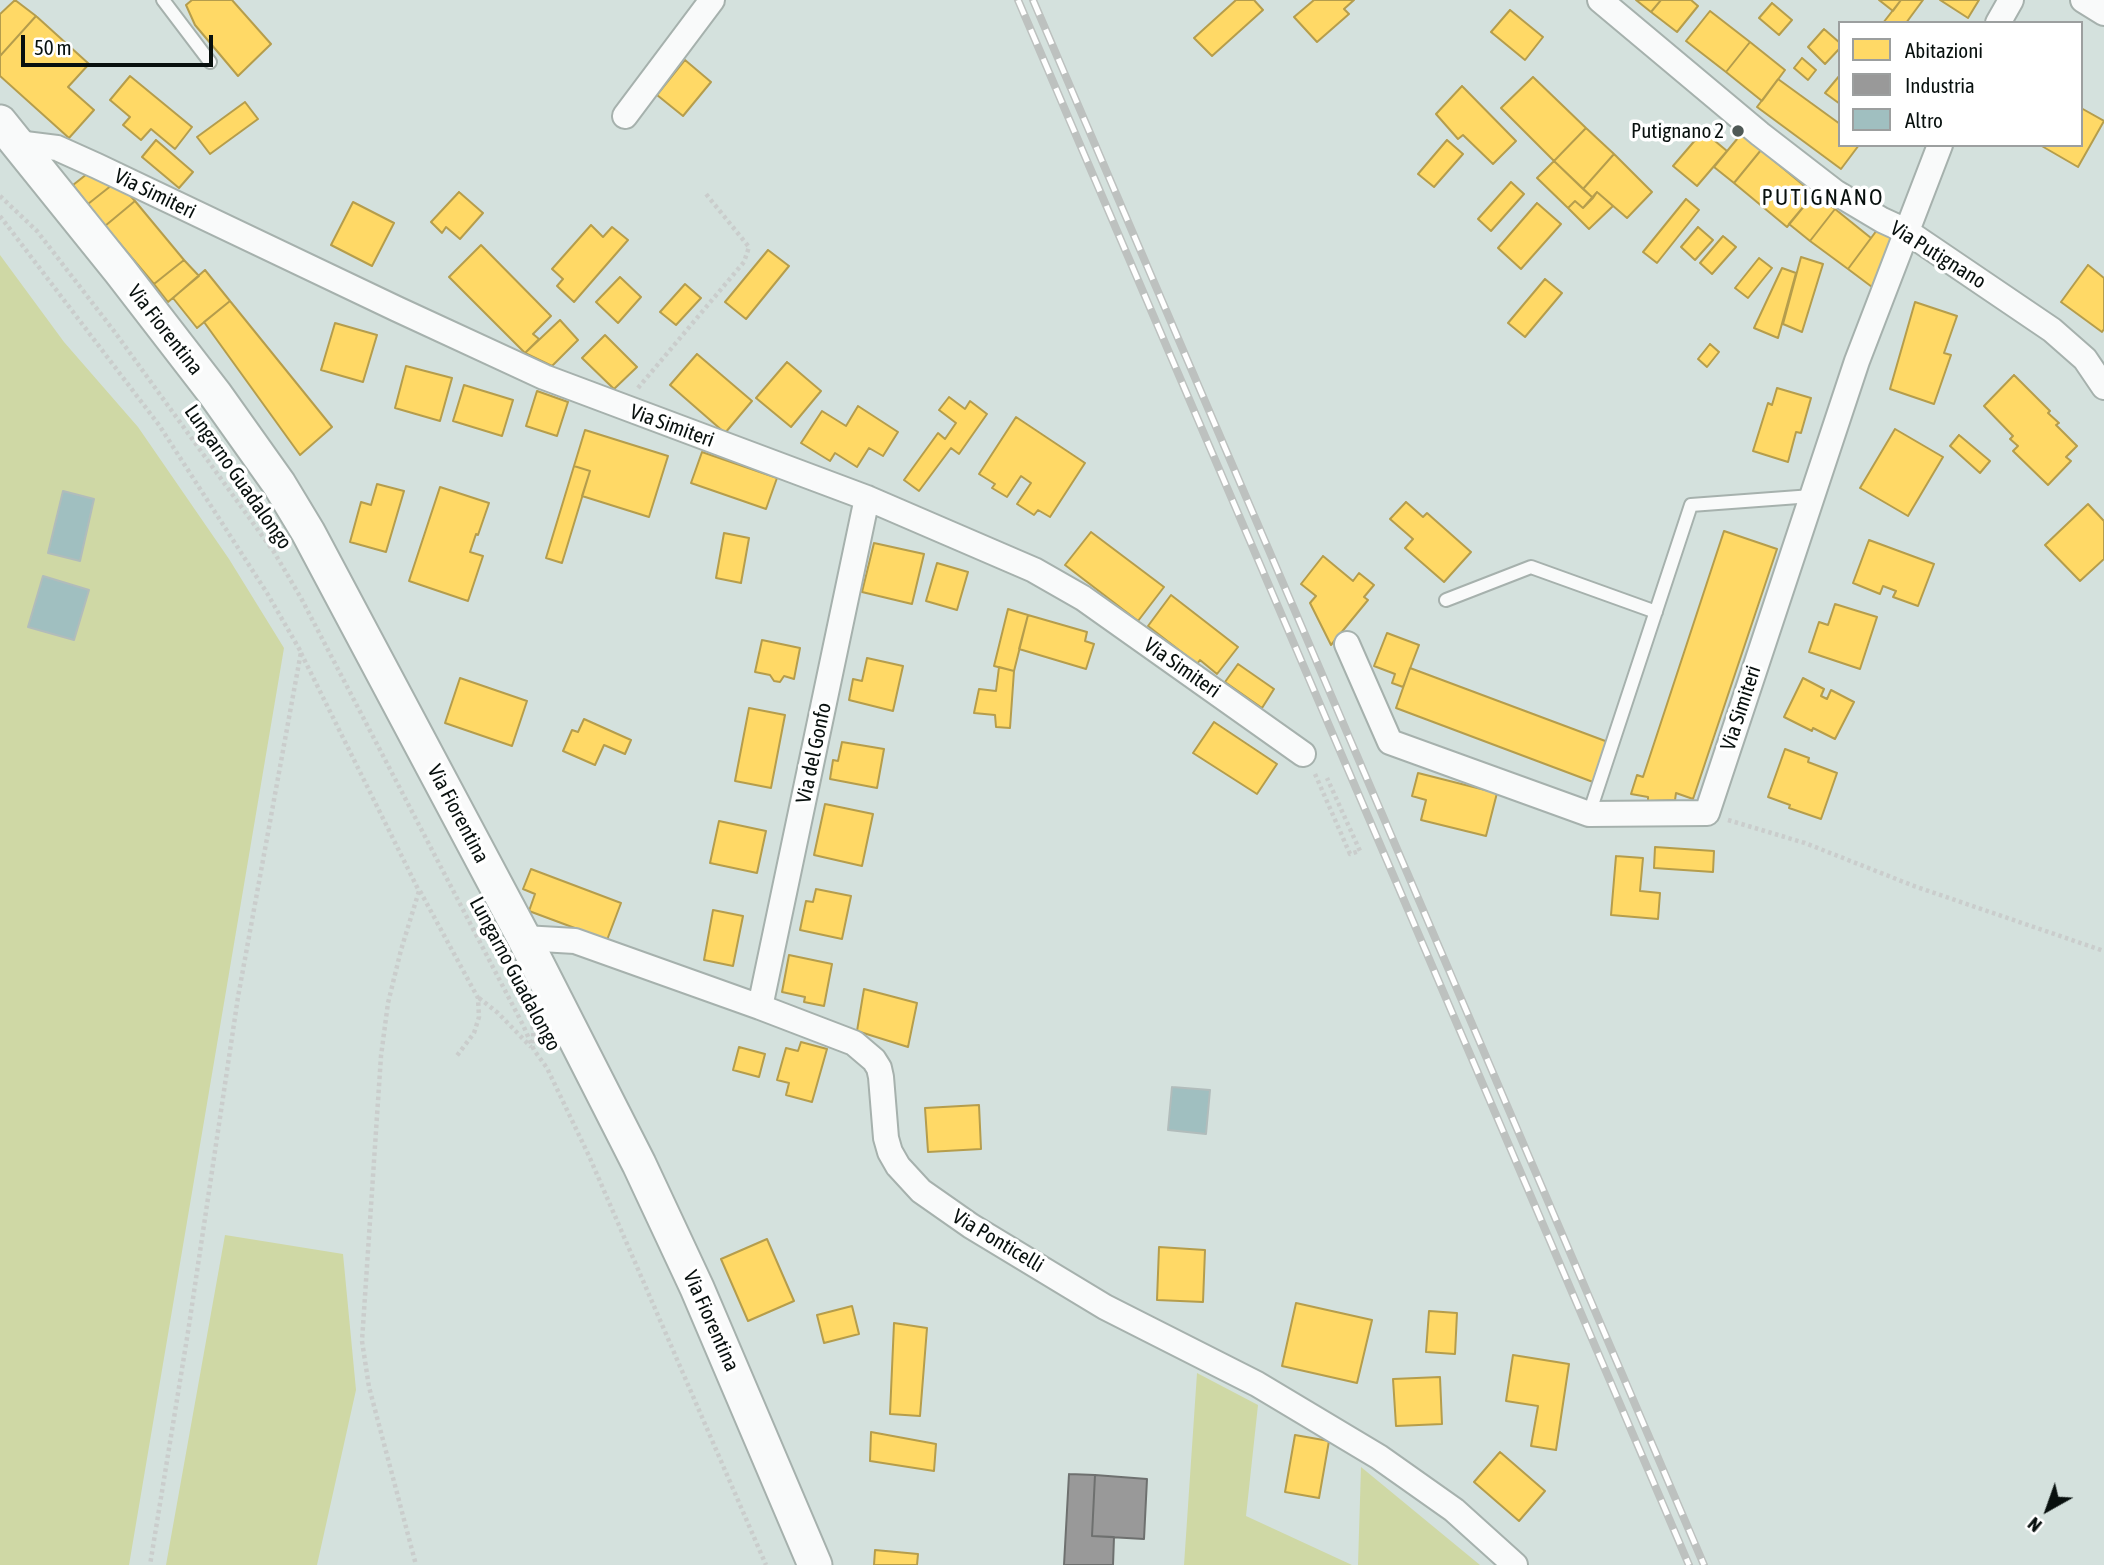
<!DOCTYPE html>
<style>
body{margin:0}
#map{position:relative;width:2104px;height:1565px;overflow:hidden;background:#d4e1dd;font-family:"Asap Condensed",sans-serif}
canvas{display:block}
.legend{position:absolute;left:1838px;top:21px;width:245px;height:126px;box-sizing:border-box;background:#fff;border:2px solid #9c9f9f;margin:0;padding:9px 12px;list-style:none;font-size:21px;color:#08100e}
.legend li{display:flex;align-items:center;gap:14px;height:35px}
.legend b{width:35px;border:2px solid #9c9f9f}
.north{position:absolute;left:2013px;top:1474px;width:70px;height:70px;-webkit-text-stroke:5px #fff;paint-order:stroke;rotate:220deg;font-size:19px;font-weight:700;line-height:28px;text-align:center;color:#08100e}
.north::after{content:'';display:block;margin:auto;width:24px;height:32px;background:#08100e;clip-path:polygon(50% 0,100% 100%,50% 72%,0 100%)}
.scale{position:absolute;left:21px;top:35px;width:192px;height:32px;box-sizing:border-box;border:4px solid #08100e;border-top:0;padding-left:9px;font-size:21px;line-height:24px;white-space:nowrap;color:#08100e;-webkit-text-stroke:5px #fff;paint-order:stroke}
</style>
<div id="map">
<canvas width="2104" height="1565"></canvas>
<ul class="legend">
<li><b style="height:19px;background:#ffd966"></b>Abitazioni</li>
<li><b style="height:19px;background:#999"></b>Industria</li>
<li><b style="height:19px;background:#a0bfc0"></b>Altro</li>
</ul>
<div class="north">N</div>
<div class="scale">50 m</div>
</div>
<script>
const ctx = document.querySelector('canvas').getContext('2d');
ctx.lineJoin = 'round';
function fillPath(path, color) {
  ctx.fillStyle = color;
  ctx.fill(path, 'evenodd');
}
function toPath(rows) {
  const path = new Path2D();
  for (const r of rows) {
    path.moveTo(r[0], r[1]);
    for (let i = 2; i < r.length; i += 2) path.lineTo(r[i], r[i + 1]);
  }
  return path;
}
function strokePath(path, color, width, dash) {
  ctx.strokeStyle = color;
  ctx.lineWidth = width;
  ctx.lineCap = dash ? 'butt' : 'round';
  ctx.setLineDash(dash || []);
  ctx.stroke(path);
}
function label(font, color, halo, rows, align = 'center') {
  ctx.font = font + ' "Asap Condensed",sans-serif';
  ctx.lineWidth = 7;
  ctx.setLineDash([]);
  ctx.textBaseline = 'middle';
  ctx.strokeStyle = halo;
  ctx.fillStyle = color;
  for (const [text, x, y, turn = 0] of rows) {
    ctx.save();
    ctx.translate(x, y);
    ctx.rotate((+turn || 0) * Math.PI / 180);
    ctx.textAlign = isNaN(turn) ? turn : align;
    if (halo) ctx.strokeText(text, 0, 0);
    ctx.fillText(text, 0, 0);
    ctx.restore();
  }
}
const green = toPath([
 [0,255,64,342,138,427,229,559,284,648,129,1565,0,1565],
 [225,1235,343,1254,356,1390,317,1565,166,1565],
 [1197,1373,1258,1405,1246,1516,1352,1565,1184,1565],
 [1361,1467,1480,1565,1358,1565]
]);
const homes = toPath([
 [15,0,36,16,0,56,0,14,15,0],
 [192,0,232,0,271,44,238,76,195,25,186,5,192,0],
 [1236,0,1254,0,1263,10,1212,56,1194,38,1236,0],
 [1314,0,1354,0,1344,9,1349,14,1317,42,1294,17,1314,0],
 [1636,0,1661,0,1651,12,1636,0],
 [1661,0,1691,0,1698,6,1677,32,1651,12,1661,0],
 [1879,0,1901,0,1893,11,1879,0],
 [1901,0,1923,0,1906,23,1883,23,1901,0],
 [1940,0,1979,0,1968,18,1940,0],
 [1772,3,1792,20,1779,35,1759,18,1772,3],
 [1510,10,1543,37,1525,60,1491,32,1510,10],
 [1710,11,1750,42,1726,72,1686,41,1710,11],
 [36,16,89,64,68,87,94,110,69,138,0,76,0,56,36,16],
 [1824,29,1840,43,1840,48,1825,64,1808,47,1824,29],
 [1750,42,1785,70,1762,101,1726,72,1750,42],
 [1802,58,1816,70,1808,80,1794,68,1802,58],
 [685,60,711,82,683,116,657,95,685,60],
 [1840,75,1840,104,1825,93,1840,75],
 [130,76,192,127,175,149,151,129,141,140,123,125,130,117,110,100,130,76],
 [1533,77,1586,128,1554,161,1501,108,1533,77],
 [1778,79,1840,124,1840,145,1859,145,1841,169,1757,107,1778,79],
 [1462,86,1516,141,1493,164,1463,135,1458,139,1436,114,1462,86],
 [245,102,258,119,210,154,197,137,245,102],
 [2081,108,2104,121,2078,167,2040,145,2081,145,2081,108],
 [1586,128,1614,154,1583,189,1554,161,1586,128],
 [1703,131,1727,151,1697,186,1673,166,1703,131],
 [1742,133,1761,150,1734,183,1714,167,1742,133],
 [156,140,193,172,179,188,142,157,156,140],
 [1447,140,1463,154,1434,187,1418,174,1447,140],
 [1761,150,1814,194,1787,227,1734,183,1761,150],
 [1614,154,1652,192,1627,218,1597,192,1593,198,1583,189,1614,154],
 [1554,161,1593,198,1583,208,1575,201,1568,208,1537,178,1554,161],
 [92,170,117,181,88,204,73,185,92,170],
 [117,181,135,201,105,226,88,204,117,181],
 [1511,182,1524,194,1491,231,1478,219,1511,182],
 [459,192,483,213,460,239,446,227,442,233,431,222,459,192],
 [1597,192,1613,206,1589,229,1568,208,1575,201,1583,208,1597,192],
 [1814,194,1835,209,1810,241,1789,224,1814,194],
 [1686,199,1699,210,1657,263,1643,252,1686,199],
 [135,201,184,260,154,284,105,226,135,201],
 [353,202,394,223,372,266,331,245,353,202],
 [1537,203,1561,224,1521,269,1498,248,1537,203],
 [1835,209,1871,238,1848,269,1810,241,1835,209],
 [591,225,603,237,612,227,628,240,574,302,557,286,563,279,552,269,591,225],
 [1698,227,1713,240,1695,260,1681,247,1698,227],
 [1877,230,1892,237,1872,287,1848,269,1877,230],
 [1723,236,1736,247,1712,274,1700,263,1723,236],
 [481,245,551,316,533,334,539,339,525,353,449,277,481,245],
 [768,250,789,266,746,319,725,302,768,250],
 [1801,257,1823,264,1802,332,1783,324,1801,257],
 [1759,258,1772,268,1748,298,1735,288,1759,258],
 [184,260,199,276,168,302,154,284,184,260],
 [2088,265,2104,278,2104,329,2102,332,2061,302,2088,265],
 [1782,268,1796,273,1778,338,1754,328,1782,268],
 [205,270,230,301,197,328,173,298,205,270],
 [620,277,641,297,618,323,596,302,620,277],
 [1545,279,1562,293,1525,337,1508,323,1545,279],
 [685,284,701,298,676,325,660,312,685,284],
 [230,301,332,427,300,455,204,322,230,301],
 [1915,302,1957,316,1944,353,1951,355,1934,404,1890,389,1915,302],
 [560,320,578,340,552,366,525,353,560,320],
 [335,323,377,335,363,382,321,370,335,323],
 [605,335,637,367,614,389,582,358,605,335],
 [1710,344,1719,352,1707,367,1698,359,1710,344],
 [697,354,752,401,725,433,670,385,697,354],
 [787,362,821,391,791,427,756,398,787,362],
 [406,366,452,378,440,421,395,408,406,366],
 [2014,375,2050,411,2048,413,2059,423,2056,425,2077,446,2066,457,2071,461,2048,485,2013,451,2018,446,2010,439,2013,436,1984,406,2014,375],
 [464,385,513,400,502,436,453,421,464,385],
 [1777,388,1811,398,1801,433,1796,432,1788,462,1753,451,1768,403,1772,405,1777,388],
 [537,391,568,402,557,436,526,426,537,391],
 [949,397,965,409,970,401,987,414,959,454,951,448,919,491,904,480,938,433,945,439,956,423,939,410,949,397],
 [858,406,898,432,883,456,869,448,857,467,835,453,830,461,801,443,822,411,846,426,858,406],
 [1016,417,1085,463,1050,517,1038,510,1034,515,1017,504,1031,483,1021,476,1007,497,992,488,995,484,979,474,1016,417],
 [1895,429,1943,457,1908,516,1860,488,1895,429],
 [585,430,668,456,649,517,582,496,590,471,574,466,585,430],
 [1959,435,1990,461,1980,473,1950,446,1959,435],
 [702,452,777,478,766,509,691,483,702,452],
 [574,466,590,471,562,563,546,558,574,466],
 [377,484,404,491,386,552,350,542,361,502,371,505,377,484],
 [440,487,489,503,478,535,476,534,470,552,483,556,468,601,409,581,440,487],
 [1406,502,1423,517,1427,513,1471,552,1444,582,1405,548,1413,539,1390,519,1406,502],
 [2088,504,2104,521,2104,559,2080,581,2045,545,2088,504],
 [1724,531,1777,549,1693,799,1676,793,1675,800,1648,801,1648,797,1631,794,1637,775,1643,777,1724,531],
 [1091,532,1164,587,1138,621,1065,565,1091,532],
 [724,533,749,538,741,583,716,578,724,533],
 [1869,540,1934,564,1918,606,1893,597,1896,591,1883,586,1880,594,1853,583,1869,540],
 [874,543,924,554,912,604,862,592,874,543],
 [1323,556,1353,581,1359,573,1374,585,1364,597,1368,600,1331,645,1310,603,1316,596,1301,584,1323,556],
 [937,563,968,572,957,610,926,601,937,563],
 [1171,595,1238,647,1217,674,1200,660,1197,664,1148,626,1171,595],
 [1835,604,1877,617,1860,669,1809,652,1819,622,1828,625,1835,604],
 [1008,609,1028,615,1014,671,994,666,1008,609],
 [1028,615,1087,632,1085,641,1094,644,1086,669,1019,649,1028,615],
 [1387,633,1419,645,1403,687,1392,683,1395,674,1374,666,1387,633],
 [762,640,800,648,794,679,784,676,780,682,774,681,770,675,755,672,762,640],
 [867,658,903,666,893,711,849,700,853,679,862,681,867,658],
 [1238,664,1274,689,1262,708,1225,682,1238,664],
 [999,667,1014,671,1010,728,996,727,995,715,974,713,979,689,996,691,999,667],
 [1410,668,1608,742,1593,782,1396,708,1410,668],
 [460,678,527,701,512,746,445,723,460,678],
 [1803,678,1824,689,1821,696,1827,699,1831,690,1854,702,1835,739,1813,728,1812,731,1784,717,1803,678],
 [749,708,785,715,771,788,735,781,749,708],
 [584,719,631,740,625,754,604,745,595,765,563,751,572,730,578,732,584,719],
 [1214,722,1277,764,1257,794,1193,753,1214,722],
 [842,742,884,749,877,788,830,779,833,760,838,761,842,742],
 [1785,749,1809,758,1808,762,1837,773,1821,819,1789,808,1790,805,1768,797,1785,749],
 [1418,773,1497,793,1486,836,1421,820,1426,800,1412,796,1418,773],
 [825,804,873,814,862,866,814,855,825,804],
 [719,821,766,831,757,873,710,863,719,821],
 [1655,847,1714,851,1713,872,1654,868,1655,847],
 [1616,856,1643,858,1640,891,1660,893,1658,919,1611,915,1616,856],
 [531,869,621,903,607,940,529,911,535,894,523,889,531,869],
 [816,889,851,896,842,939,800,930,806,901,813,902,816,889],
 [713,910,743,916,733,966,704,960,713,910],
 [789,955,832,964,824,1006,804,1002,805,997,782,992,789,955],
 [864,989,917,1003,908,1047,857,1031,864,989],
 [801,1042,827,1049,812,1102,786,1095,789,1083,777,1080,786,1048,798,1051,801,1042],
 [739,1047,765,1054,759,1077,733,1070,739,1047],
 [979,1105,981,1149,928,1152,925,1108,979,1105],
 [767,1239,794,1301,748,1321,721,1259,767,1239],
 [1159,1247,1205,1250,1203,1302,1157,1300,1159,1247],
 [1296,1303,1372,1320,1357,1383,1282,1366,1296,1303],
 [852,1306,859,1334,824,1343,817,1315,852,1306],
 [1429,1311,1457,1313,1455,1354,1426,1352,1429,1311],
 [894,1323,927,1328,920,1416,890,1414,894,1323],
 [1513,1355,1569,1364,1556,1450,1531,1446,1538,1406,1506,1401,1513,1355],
 [1440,1377,1442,1424,1396,1426,1393,1379,1440,1377],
 [871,1432,936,1444,934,1471,870,1461,871,1432],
 [1295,1435,1329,1441,1319,1498,1285,1492,1295,1435],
 [1500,1452,1545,1491,1519,1521,1474,1482,1500,1452],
 [875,1550,918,1554,917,1565,874,1565,875,1550]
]);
const industry = toPath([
 [1069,1474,1095,1475,1092,1536,1114,1537,1113,1565,1064,1565,1069,1474],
 [1095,1475,1147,1479,1144,1539,1092,1536,1095,1475]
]);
const building = toPath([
 [63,491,94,499,80,561,48,553,63,491],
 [43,576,89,590,74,640,28,627,43,576],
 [1172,1087,1210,1090,1206,1134,1168,1130,1172,1087]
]);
const path = toPath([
 [0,196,37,231,114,331,274,552,301,598,523,1025,534,1050,547,1068,589,1156,766,1565],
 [0,216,159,425,267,593,301,652,238,997,188,1332,150,1565],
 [638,388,744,262,749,247,706,194],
 [301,653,419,891,401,950,388,1003,381,1056,362,1341,369,1387,416,1565],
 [1315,774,1350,854,1360,851,1327,778],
 [1728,820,1805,843,1914,886,2104,951],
 [420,891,478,998,479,1017,474,1033,456,1057],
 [479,998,498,1013,531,1047],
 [532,1019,534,1045]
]);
const service = toPath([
 [163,0,210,62],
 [1446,600,1531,567,1656,612],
 [1589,814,1691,505,1812,496]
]);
const minor = toPath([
 [1600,0,1760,134,1835,192,1882,220,1906,231,2052,330,2085,359,2104,387],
 [2083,0,2104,13],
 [1998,23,2011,0],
 [625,116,712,0],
 [17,143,57,148,97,166,397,309,544,377,867,498,1034,570,1083,598,1303,754],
 [1347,644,1390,742,1589,814,1707,813,1857,361,1940,145],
 [524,938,575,941,760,1007,854,1043,874,1060,879,1068,881,1077,886,1138,890,1152,898,1166,921,1191,971,1226,1105,1307,1257,1384,1379,1457,1454,1510,1515,1565],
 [760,1007,867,498]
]);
const secondary = toPath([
 [0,122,120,271,215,394,279,484,308,532,524,938,639,1164,697,1288,815,1565]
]);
const rail = toPath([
 [1018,0,1689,1565],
 [1033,0,1704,1565]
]);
const markers = [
 [1738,131,7,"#4f5956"]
];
const poiNames = [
 ["Putignano 2",1724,131]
];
const streetNames = [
 ["Via Simiteri",155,194,26],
 ["Via Putignano",1938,255,32],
 ["Via Fiorentina",165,330,52],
 ["Via Simiteri",672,426,20],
 ["Lungarno Guadalongo",238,477,55],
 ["Via Simiteri",1182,668,35],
 ["Via Simiteri",1741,708,-72],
 ["Via del Gonfo",814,753,-78],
 ["Via Fiorentina",458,814,62],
 ["Lungarno Guadalongo",515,974,62],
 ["Via Ponticelli",998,1241,31],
 ["Via Fiorentina",711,1321,66]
];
const neighbourhoodNames = [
 ["PUTIGNANO",1823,198]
];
fillPath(green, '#cfd8a5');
fillPath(homes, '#ffd966');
strokePath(homes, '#b59d4c', 2);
fillPath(industry, '#999');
strokePath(industry, '#6e706f', 2);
fillPath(building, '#a0bfc0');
strokePath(building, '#b1bcbb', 2);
strokePath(service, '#a6b1ad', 16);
strokePath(minor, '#a6b1ad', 28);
strokePath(secondary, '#a6b1ad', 37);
strokePath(path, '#cacdcc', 4.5, [3.5, 3.5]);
strokePath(service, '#f9fafa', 12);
strokePath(minor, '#f9fafa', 24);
strokePath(secondary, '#f9fafa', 33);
strokePath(rail, '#bdc1bf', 8);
strokePath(rail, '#fff', 5, [16]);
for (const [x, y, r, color] of markers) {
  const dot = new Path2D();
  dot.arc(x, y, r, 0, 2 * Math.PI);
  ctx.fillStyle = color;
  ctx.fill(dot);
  strokePath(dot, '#fff', 2.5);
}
label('21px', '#08100e', '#fff', poiNames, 'right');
label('21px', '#08100e', '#fff', streetNames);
ctx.letterSpacing = '2px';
label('23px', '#08100e', '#fff', neighbourhoodNames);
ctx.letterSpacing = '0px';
</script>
